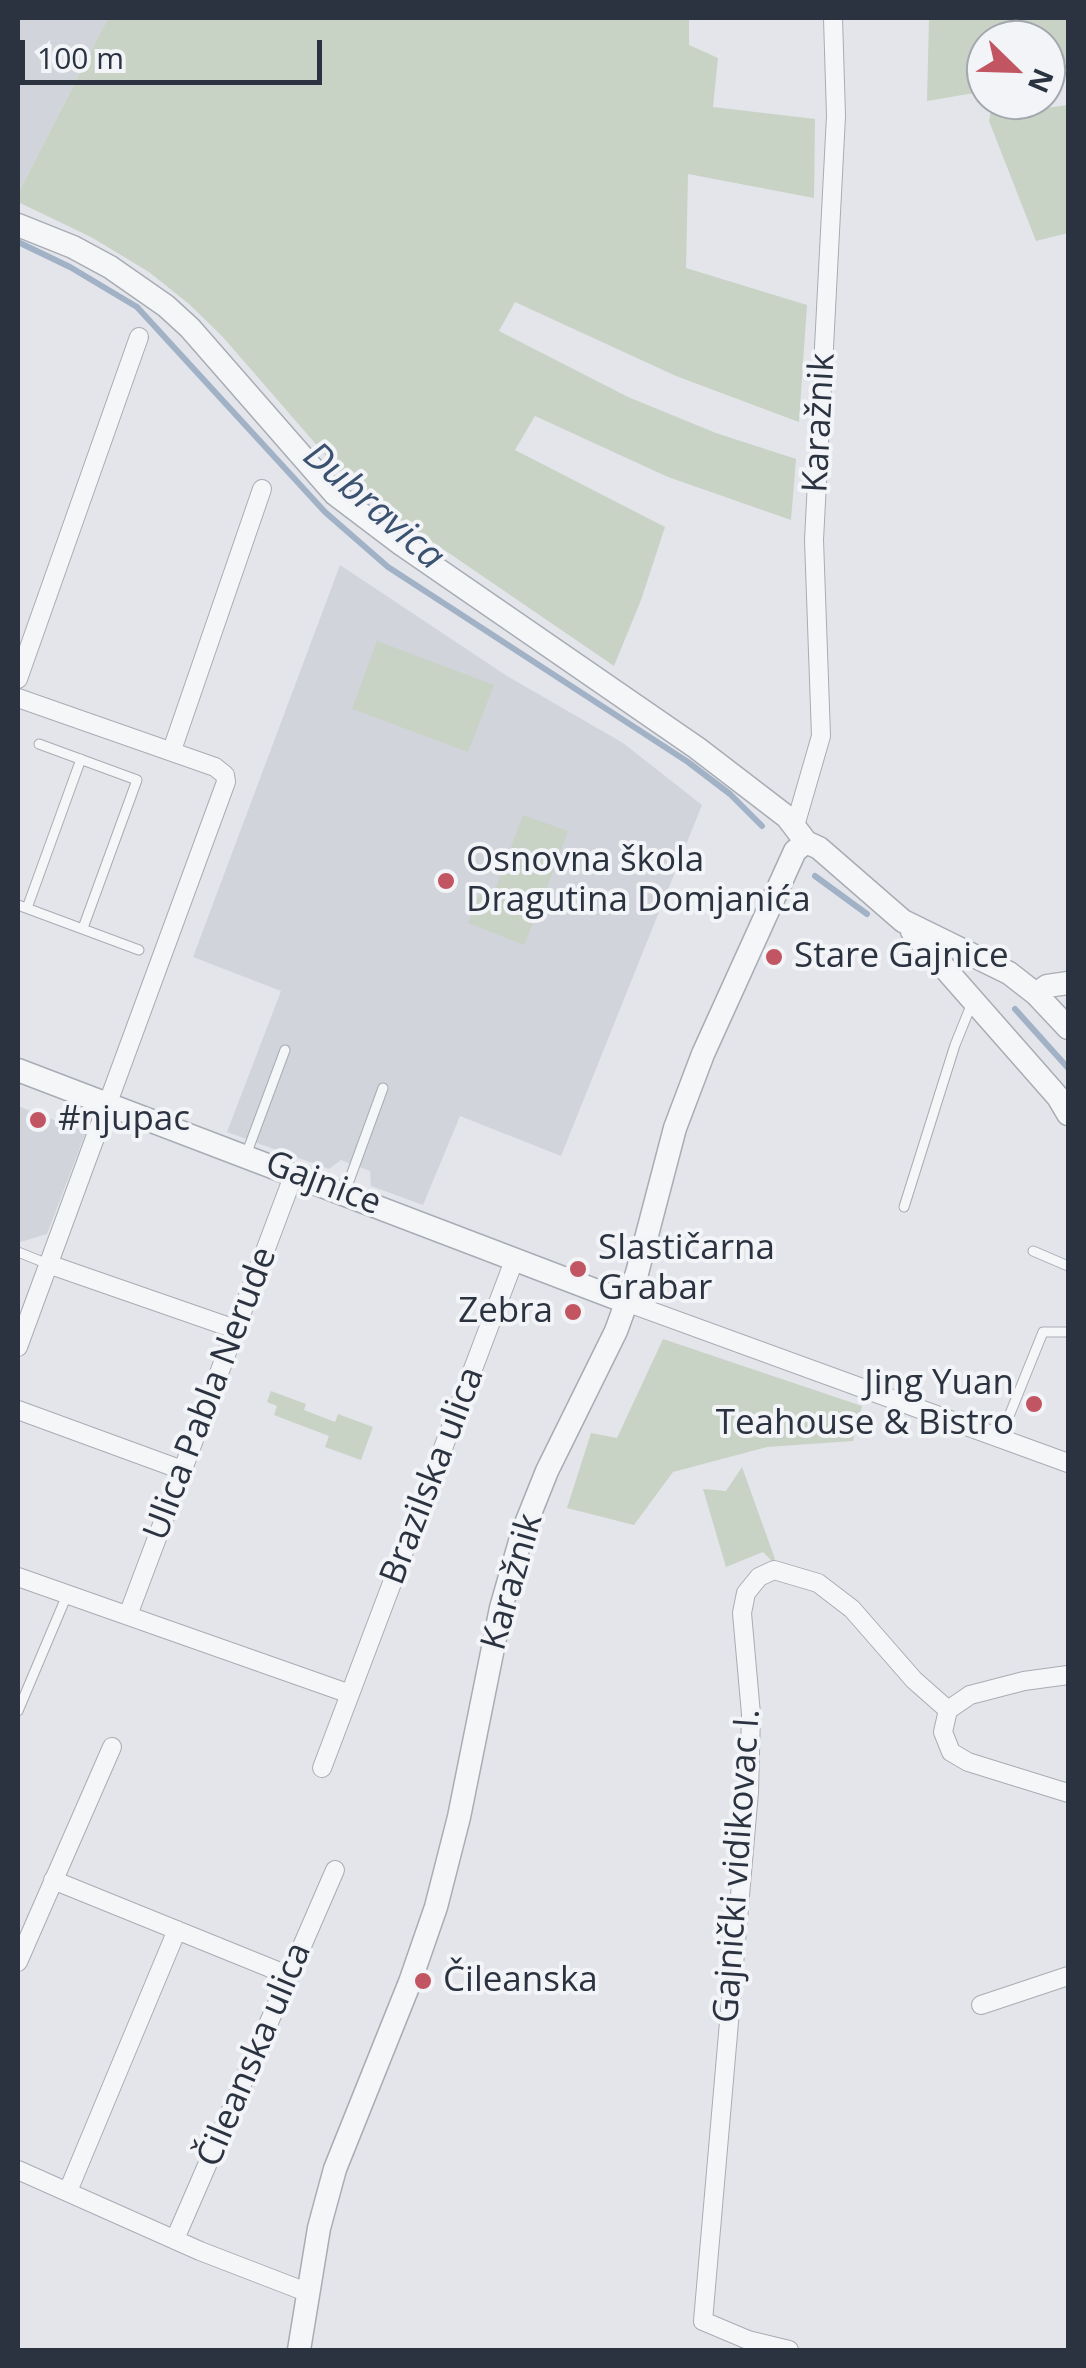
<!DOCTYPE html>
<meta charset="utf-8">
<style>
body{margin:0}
#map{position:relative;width:1086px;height:2368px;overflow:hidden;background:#e3e5ea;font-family:"Open Sans",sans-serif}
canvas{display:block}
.frame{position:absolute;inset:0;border:20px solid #2c3340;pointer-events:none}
.north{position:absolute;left:966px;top:20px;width:100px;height:100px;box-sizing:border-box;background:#f2f4f7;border:2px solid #a3a7ae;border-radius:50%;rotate:113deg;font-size:28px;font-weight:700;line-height:40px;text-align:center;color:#2c3340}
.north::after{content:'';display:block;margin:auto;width:35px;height:45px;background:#c15562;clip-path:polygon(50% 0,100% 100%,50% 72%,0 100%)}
.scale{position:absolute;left:20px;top:40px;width:302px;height:45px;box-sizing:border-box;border:5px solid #2c3340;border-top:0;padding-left:12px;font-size:30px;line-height:35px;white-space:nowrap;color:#2c3340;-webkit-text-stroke:8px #f2f4f7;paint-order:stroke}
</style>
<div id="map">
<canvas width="1086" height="2368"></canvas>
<div class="frame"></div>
<div class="north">N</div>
<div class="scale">100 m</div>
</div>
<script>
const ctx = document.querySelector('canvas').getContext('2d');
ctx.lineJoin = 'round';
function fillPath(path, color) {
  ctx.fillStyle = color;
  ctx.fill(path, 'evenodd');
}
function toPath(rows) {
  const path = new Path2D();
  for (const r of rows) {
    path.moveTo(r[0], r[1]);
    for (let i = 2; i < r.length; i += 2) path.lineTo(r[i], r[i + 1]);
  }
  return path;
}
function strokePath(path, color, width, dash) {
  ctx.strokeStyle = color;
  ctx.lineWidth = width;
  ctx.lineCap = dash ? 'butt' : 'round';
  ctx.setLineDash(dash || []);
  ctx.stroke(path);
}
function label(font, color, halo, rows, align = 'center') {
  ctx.font = font + ' "Open Sans",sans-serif';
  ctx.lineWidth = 8;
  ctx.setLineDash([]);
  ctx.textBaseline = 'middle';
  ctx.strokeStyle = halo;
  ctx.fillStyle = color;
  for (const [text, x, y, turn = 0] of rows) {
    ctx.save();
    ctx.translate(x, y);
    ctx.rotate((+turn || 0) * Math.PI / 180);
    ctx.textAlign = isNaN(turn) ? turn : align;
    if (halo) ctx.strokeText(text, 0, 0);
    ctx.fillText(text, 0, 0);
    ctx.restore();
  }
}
const built = toPath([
 [18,18,108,18,18,194],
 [340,565,507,676,623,743,702,805,561,1156,460,1116,423,1205,371,1186,370,1171,341,1160,329,1169,227,1132,281,991,193,957],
 [18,1106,86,1132,47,1234,20,1242]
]);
const green = toPath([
 [108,18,689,18,689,45,718,58,713,107,815,119,814,198,688,174,686,268,807,305,799,422,676,376,515,302,499,331,628,397,716,433,796,459,791,520,668,477,535,416,515,450,665,527,641,600,614,666,383,508,347,480,222,336,189,304,149,272,91,237,18,202,18,194],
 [929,18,1068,18,1068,61,1046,64,1046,40,986,40,986,91,927,101],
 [993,100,1024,100,1023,111,1068,105,1068,233,1036,241,989,121],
 [377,641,494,685,468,752,352,709],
 [523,815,568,831,539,909,494,892],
 [481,890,537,913,524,945,468,923],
 [663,1339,862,1406,853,1441,767,1447,673,1472,634,1525,567,1508,591,1433,617,1438],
 [271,1391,306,1404,304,1410,335,1422,338,1414,373,1427,361,1460,325,1447,329,1436,274,1415,277,1406,267,1402],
 [742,1467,775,1559,772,1561,763,1552,726,1567,703,1489,726,1491]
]);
const stream = toPath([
 [18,242,70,267,137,307,325,512,388,567,688,762,730,794,762,826],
 [815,876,867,914],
 [1015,1009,1068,1068]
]);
const service = toPath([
 [39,744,137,780,83,928],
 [18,905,139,950],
 [27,908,81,759],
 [246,1155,285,1050],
 [345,1192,383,1088],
 [904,1207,955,1045,972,1003],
 [1033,1251,1068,1266],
 [18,1252,48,1264],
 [1001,1436,1043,1332,1068,1332],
 [18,1711,67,1595]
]);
const minor = toPath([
 [18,679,139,337],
 [18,698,215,767,225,775,226,782,18,1347],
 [172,750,262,489],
 [795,826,821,736,814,540,836,116,833,18],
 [48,1264,235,1329],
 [626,1302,1068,1463],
 [18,1410,182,1470],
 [18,1577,350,1694],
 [128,1615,294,1174],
 [948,1710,943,1732,951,1752,968,1762,1068,1793],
 [948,1710,970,1695,1024,1681,1068,1675],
 [322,1768,515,1258],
 [53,1880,290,1976],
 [18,1962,112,1747],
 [981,2005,1068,1976],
 [18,2170,200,2251,309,2293],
 [68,2191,177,1930],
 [175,2239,335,1870],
 [789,2350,748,2340,703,2321,749,1792,751,1714,742,1613,746,1593,759,1577,774,1570,818,1583,852,1609,914,1680,948,1710]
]);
const tertiary = toPath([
 [18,225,73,247,110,267,166,306,190,328,335,494,401,544,697,748,787,817,806,842,819,848,903,921,1009,973,1036,994,1068,1028],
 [912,931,1058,1097,1068,1114],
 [1036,994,1047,986,1068,983],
 [18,1070,626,1302],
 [299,2350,319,2228,335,2169,410,1982,436,1907,459,1817,501,1608,523,1531,547,1471,616,1331,637,1273,675,1128,703,1054,795,851,806,842]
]);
const markers = [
 [446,881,10,"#c15562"],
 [774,957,10,"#c15562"],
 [38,1120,10,"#c15562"],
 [578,1269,10,"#c15562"],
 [573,1312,10,"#c15562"],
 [1034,1404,10,"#c15562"],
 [423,1981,10,"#c15562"]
];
const streetNames = [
 ["Karažnik",820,423,-87],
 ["Gajnice",323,1184,21],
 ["Ulica Pabla Nerude",211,1394,-69],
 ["Brazilska ulica",433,1476,-69],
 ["Karažnik",513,1582,-74],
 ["Gajnički vidikovac I.",738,1866,-86],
 ["Čileanska ulica",255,2055,-67]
];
const poiNames = [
 ["Osnovna škola",466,861],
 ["Dragutina Domjanića",466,901],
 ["Stare Gajnice",794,957],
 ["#njupac",58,1120],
 ["Slastičarna",598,1249],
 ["Grabar",598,1289],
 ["Zebra",553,1312,"right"],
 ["Jing Yuan",1014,1384,"right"],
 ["Teahouse & Bistro",1014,1424,"right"],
 ["Čileanska",443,1981]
];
const waterNames = [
 ["Dubravica",373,507,41]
];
fillPath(built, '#d1d4db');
fillPath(green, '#c8d3c5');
strokePath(stream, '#a2b2c6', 6);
strokePath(service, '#a8acb4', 11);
strokePath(minor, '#a8acb4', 20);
strokePath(tertiary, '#a8acb4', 25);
strokePath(service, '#f5f6f8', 9);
strokePath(minor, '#f5f6f8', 18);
strokePath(tertiary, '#f5f6f8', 22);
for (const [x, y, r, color] of markers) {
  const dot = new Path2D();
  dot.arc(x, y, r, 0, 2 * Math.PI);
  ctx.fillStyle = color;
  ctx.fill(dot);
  strokePath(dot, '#f2f4f7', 4);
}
label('35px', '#2c3340', '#f2f4f7', streetNames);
label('35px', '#2c3340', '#f2f4f7', poiNames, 'left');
label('italic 38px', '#3b5170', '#f2f4f7', waterNames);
</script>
